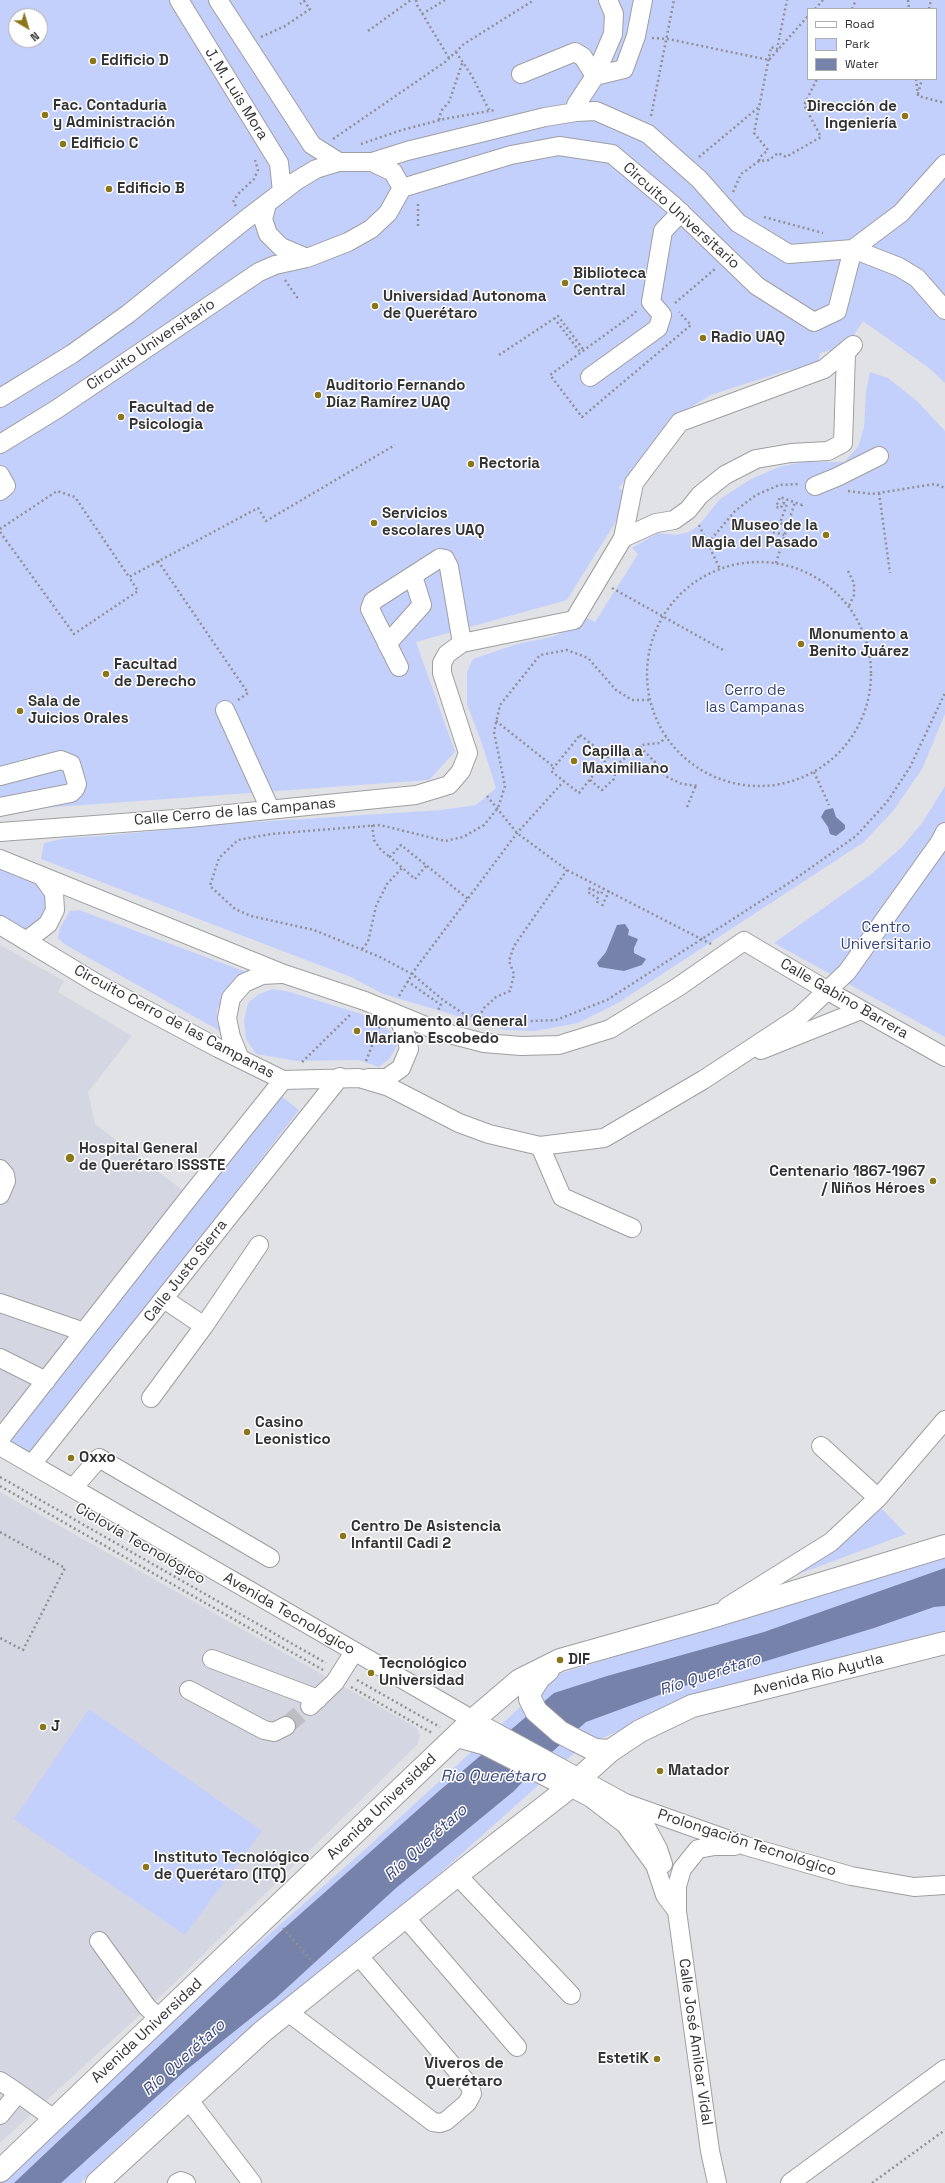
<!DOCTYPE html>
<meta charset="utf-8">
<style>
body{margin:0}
#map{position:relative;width:945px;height:2183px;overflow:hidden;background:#e0e2e5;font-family:"Space Grotesk",sans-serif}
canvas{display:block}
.legend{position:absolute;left:807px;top:8px;width:130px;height:72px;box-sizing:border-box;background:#fff;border:1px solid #adadae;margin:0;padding:5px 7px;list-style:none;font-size:12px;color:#323234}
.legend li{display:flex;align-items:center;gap:8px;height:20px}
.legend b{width:20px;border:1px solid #adadae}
.north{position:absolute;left:8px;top:8px;width:40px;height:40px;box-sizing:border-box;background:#fff;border:1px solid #adadae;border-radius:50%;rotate:142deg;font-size:11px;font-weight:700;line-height:16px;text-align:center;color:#323234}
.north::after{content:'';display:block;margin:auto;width:14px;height:18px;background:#8b761a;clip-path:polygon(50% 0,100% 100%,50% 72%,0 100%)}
</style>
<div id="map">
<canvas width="945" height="2183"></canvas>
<ul class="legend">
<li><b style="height:5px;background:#fff"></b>Road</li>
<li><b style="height:11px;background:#c4d0fc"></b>Park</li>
<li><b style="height:11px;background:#7682aa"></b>Water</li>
</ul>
<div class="north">N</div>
</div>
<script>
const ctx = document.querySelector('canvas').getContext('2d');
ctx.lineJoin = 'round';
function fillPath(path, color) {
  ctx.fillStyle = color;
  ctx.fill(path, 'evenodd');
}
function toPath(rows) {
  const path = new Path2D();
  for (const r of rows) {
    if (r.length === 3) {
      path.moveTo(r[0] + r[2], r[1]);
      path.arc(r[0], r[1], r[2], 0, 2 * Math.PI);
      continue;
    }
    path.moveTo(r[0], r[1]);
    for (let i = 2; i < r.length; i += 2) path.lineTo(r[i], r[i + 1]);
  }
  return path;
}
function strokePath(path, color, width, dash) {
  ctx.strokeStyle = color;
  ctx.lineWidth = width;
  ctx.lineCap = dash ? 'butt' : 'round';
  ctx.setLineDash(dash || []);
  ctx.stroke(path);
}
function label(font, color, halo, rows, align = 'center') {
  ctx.font = font + ' "Space Grotesk",sans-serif';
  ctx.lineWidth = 3;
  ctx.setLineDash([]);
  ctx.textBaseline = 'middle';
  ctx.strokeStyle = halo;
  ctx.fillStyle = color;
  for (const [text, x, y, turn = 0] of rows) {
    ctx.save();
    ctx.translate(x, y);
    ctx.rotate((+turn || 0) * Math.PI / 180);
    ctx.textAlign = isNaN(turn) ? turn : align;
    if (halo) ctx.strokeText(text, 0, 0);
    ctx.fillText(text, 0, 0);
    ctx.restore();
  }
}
const built = toPath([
 [0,945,64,981,58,992,132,1036,88,1092,95,1124,185,1192,0,1430],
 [0,1492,417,1728,420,1736,417,1745,167,1990,0,2143]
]);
const green = toPath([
 [0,0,945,0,945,383,929,368,863,321,846,347,820,353,818,367,812,369,788,370,711,395,674,417,666,424,619,488,631,497,567,600,416,642,455,752,429,780,0,811],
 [808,9,936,9,936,79,808,79],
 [16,16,40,16,40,40,16,40],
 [870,372,888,378,917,401,945,431,945,714,922,769,893,811,864,842,618,1003,578,1023,535,1031,505,1030,383,994,351,977,314,963,41,859,44,843,66,838,102,836,226,824,441,810,476,805,496,788,482,744,467,704,467,672,473,659,517,644,552,637,578,626,585,617,595,622,638,554,632,548,658,533,676,535,689,532,699,525,720,499,751,479,779,467,802,462,844,462,858,447,864,427,866,392],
 [945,786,945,1037,774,943,870,875,901,848,922,823],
 [0,859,54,893,36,934,0,925],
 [79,910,249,973,224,998,217,1009,217,1020,220,1031,64,944,58,938,60,928,70,911],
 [273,989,290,992,371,1017,395,1035,397,1046,390,1058,379,1067,359,1060,297,1061,256,1054,246,1039,244,1020,248,1003,259,994],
 [276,1092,299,1110,30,1458,7,1440],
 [880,1507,906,1534,796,1575],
 [945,1556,945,1636,697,1696,580,1748,421,1890,257,2028,180,2089,80,2183,1,2183,214,1983,370,1845,555,1675],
 [89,1709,262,1831,185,1935,14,1819]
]);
const water = toPath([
 [833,808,836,817,845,825,845,829,836,836,830,834,828,827,821,817,825,810],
 [625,924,629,930,628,935,638,939,634,948,634,953,646,959,642,965,624,971,599,967,597,963,606,952,617,925],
 [945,1568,945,1606,934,1607,874,1628,681,1687,586,1722,544,1759,514,1791,396,1888,276,1998,185,2071,61,2183,14,2183,280,1932,439,1791,554,1693,607,1676,764,1632]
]);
const minorTunnel = toPath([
 [286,1726,309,1706]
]);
const path = toPath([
 [416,0,417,5,449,58],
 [908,0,909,9],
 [815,9,823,0],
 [852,9,856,0],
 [929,9,931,0],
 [422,14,445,0],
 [368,31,411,0],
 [261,37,285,26,310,9,304,1,300,4],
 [652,38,668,39,769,60,808,16],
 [456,52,472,76,489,110],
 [916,79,918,96,945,103],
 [918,94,922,79],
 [651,116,674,0],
 [439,120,441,111,449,102,463,61],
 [333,139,445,62,464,44,534,0],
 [361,144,402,130,444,119,495,110],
 [699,157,759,107],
 [759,161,760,157,768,150,754,133,771,47,777,49,787,0],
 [733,192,741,174,759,161,769,160,778,153,786,157,821,137,804,105,817,79],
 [236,206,233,202,238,194,254,179,258,170,255,160],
 [764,217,823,233],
 [418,226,418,201],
 [285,280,299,300],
 [675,303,715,269],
 [636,311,635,313,550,375,582,417,691,325,679,312],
 [554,318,580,352],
 [499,355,558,316,583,349],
 [848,491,872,494,935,484,945,488],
 [879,493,890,573],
 [699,525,720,569],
 [787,526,780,523,787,504,783,503,781,508,776,507,780,497,802,505,803,502],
 [0,529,57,491,75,497,129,577,258,508,266,521,395,445],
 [0,532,74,634,138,591,129,577],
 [773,532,784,535],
 [708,543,735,511,756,495,779,485,800,484],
 [158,561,248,693,238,700],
 [759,674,112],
 [776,563,795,502],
 [848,571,854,583,854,595,849,606],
 [612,588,723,650],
 [649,700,632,700,616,690,588,658,567,650,540,655,500,705,494,732,505,786,498,808,484,825,463,837,445,841,380,825,271,834,238,840,219,858,210,886,235,909,251,916,314,930,380,957,412,974,443,1000,464,1014,504,1022,556,1020,607,1000,792,881,856,836,887,802,910,767,945,693],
 [496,721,554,767],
 [580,735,608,757,579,793,551,771,580,735],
 [640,747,658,765,665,776,682,784,699,786],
 [814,772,829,805],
 [590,780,602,790,614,779,617,765,623,759,636,753,641,745,660,743,666,737],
 [487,796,517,833,567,870,711,944],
 [687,807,696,785],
 [372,825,374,840,381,850,390,857],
 [426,866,415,879,390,857,401,845,468,899],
 [597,903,599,899,588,892,590,888,601,894,604,888],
 [602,906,609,891],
 [362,949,368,942,376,906,387,884,402,868],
 [407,981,441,1005,438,1010,436,1010],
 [399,996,416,968,517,833,564,781],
 [479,1017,484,1008,496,997,510,991,514,974,509,961,514,946,567,870],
 [366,1061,380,1025],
 [302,1062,351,1014],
 [0,1477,326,1663],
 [0,1486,323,1670],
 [0,1532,65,1568,23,1650,0,1638],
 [357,1680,440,1727],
 [351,1687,432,1733],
 [283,1928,315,1965],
 [872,2183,945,2130]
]);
const minor = toPath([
 [179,0,279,163,282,192],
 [218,0,312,145,339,162],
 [521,74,575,52,583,57,595,76,624,69,636,36,643,0],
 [576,112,576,105,595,76,613,34,614,14,608,0],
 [372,162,407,151,545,117,576,112,596,111,648,134,699,179,738,223,789,254,853,249,899,267,917,278,945,310],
 [402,188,511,155,559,146,612,154,674,206,757,286,814,322,837,311,853,249,901,213,945,164],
 [590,377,658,328,662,315,651,302,663,231,681,212],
 [0,398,72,354,128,314,245,220,296,181,316,169,339,162,372,162,393,172,402,188,388,213,371,229,348,242,307,258,281,247,268,234,263,219,267,204],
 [0,444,57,409,259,272,275,265,307,258],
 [0,475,6,486,0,491],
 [815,486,837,477,879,456],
 [623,538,656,523,674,520,688,510,700,495,725,475,756,459,791,453,828,451,843,443,846,353,852,346],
 [387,644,422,605,413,576],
 [399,667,370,609,373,601,440,558,445,559,449,567,462,643],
 [225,710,270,809],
 [0,776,61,760,71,764,77,784,75,789,71,793,0,807],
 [0,832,189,818,416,795,449,785,461,771,468,753,442,673,442,663,447,654,462,643,574,620,623,538,634,483,680,422,824,369,853,345],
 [0,859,284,974,365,1001,438,1031,484,1043,521,1046,559,1045,610,1029,678,987,744,941,828,991,945,1057],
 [0,925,96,983,218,1048,283,1080,359,1078,389,1087,459,1123,489,1134,540,1146,604,1138,703,1080,799,1017,847,972,940,842,945,832],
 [26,941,48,924,55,910,54,893,42,876],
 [761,1050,861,1010],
 [240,1059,231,1037,227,1018,231,998,244,983,262,975,281,974],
 [368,1078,387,1078,401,1068,409,1049,406,1036,397,1015],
 [540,1146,562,1197,632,1228],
 [0,1169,5,1175,6,1181,0,1195],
 [164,1299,204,1326,259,1245],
 [0,1303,84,1332],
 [0,1358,46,1381],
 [151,1398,204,1326],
 [0,1439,191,1195,283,1080],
 [0,1446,473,1720,625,1803,746,1846,851,1876,914,1887,945,1885],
 [821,1446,878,1498],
 [32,1464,340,1077],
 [73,1488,99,1458,270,1558],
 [727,1607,831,1542,878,1498,945,1420],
 [212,1659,318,1699],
 [189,1690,264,1730,274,1732,286,1726],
 [310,1706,335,1682,354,1652],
 [570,1787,591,1798,625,1824,655,1865,665,1895,677,1911,710,2151,717,2183],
 [627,1805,644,1823,658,1849,663,1864],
 [457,1875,571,1995],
 [677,1911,677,1886,682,1869,698,1849,715,1846,735,1846],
 [405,1917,517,2047],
 [99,1941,147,2007,160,2019],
 [288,2012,433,2122,440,2123,446,2121,467,2103,472,2094,470,2086,358,1955],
 [0,2081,18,2093],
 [188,2099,252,2183],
 [0,2115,18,2093,54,2119],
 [177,2183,181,2181,186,2183],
 [790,2183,945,2069]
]);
const major = toPath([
 [548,1670,539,1678,530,1692,530,1699,536,1711,560,1732,575,1740,595,1750,610,1751],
 [457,1736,486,1744,570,1787],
 [0,2171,473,1720,520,1680,560,1660,705,1619,945,1546],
 [97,2183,262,2032,466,1868,570,1787,610,1751,640,1731,692,1706,945,1643]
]);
const markers = [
 [93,61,4,"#8b761a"],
 [45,115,4,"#8b761a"],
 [905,116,4,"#8b761a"],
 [63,144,4,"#8b761a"],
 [109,189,4,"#8b761a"],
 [565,283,4,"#8b761a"],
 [375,306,4,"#8b761a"],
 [703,338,4,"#8b761a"],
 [318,395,4,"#8b761a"],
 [121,417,4,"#8b761a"],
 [471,464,4,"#8b761a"],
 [374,523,4,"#8b761a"],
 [826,535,4,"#8b761a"],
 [801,644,4,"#8b761a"],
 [106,674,4,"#8b761a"],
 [20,711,4,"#8b761a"],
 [574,761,4,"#8b761a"],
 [357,1031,4,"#8b761a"],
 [70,1158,5,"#8b761a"],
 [933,1181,4,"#8b761a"],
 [247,1432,4,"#8b761a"],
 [71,1458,4,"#8b761a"],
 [343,1536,4,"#8b761a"],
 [560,1660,4,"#8b761a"],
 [371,1673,4,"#8b761a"],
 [43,1727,4,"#8b761a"],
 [660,1771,4,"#8b761a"],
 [146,1867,4,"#8b761a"],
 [657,2059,4,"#8b761a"]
];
const poiNames = [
 ["Edificio D",101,61],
 ["Fac. Contaduria",53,106],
 ["y Administración",53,123],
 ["Dirección de",897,107,"right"],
 ["Ingeniería",897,124,"right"],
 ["Edificio C",71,144],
 ["Edificio B",117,189],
 ["Biblioteca",573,274],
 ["Central",573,291],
 ["Universidad Autonoma",383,297],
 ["de Querétaro",383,314],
 ["Radio UAQ",711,338],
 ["Auditorio Fernando",326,386],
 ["Díaz Ramírez UAQ",326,403],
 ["Facultad de",129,408],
 ["Psicologia",129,425],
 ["Rectoria",479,464],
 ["Servicios",382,514],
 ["escolares UAQ",382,531],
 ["Museo de la",818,526,"right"],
 ["Magia del Pasado",818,543,"right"],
 ["Monumento a",809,635],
 ["Benito Juárez",809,652],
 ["Facultad",114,665],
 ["de Derecho",114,682],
 ["Sala de",28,702],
 ["Juicios Orales",28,719],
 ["Capilla a",582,752],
 ["Maximiliano",582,769],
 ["Monumento al General",365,1022],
 ["Mariano Escobedo",365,1039],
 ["Hospital General",79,1149],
 ["de Querétaro ISSSTE",79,1166],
 ["Centenario 1867-1967",925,1172,"right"],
 ["/ Niños Héroes",925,1189,"right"],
 ["Casino",255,1423],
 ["Leonistico",255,1440],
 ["Oxxo",79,1458],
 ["Centro De Asistencia",351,1527],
 ["Infantil Cadi 2",351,1544],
 ["DIF",568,1660],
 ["Tecnológico",379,1664],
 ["Universidad",379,1681],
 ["J",51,1727],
 ["Matador",668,1771],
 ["Instituto Tecnológico",154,1858],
 ["de Querétaro (ITQ)",154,1875],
 ["EstetiK",649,2059,"right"]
];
const streetNames = [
 ["J. M. Luis Mora",236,94,58],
 ["Circuito Universitario",681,216,42],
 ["Circuito Universitario",151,345,-34],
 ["Calle Cerro de las Campanas",235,812,-5],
 ["Calle Gabino Barrera",844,999,30],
 ["Circuito Cerro de las Campanas",174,1022,28],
 ["Calle Justo Sierra",186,1271,-52],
 ["Ciclovía Tecnológico",140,1544,30],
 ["Avenida Tecnológico",289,1614,30],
 ["Avenida Río Ayutla",818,1675,-14],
 ["Avenida Universidad",382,1807,-44],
 ["Prolongación Tecnológico",747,1843,18],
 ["Avenida Universidad",147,2031,-43],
 ["Calle José Amilcar Vidal",695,2042,82]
];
const parkNames = [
 ["Cerro de",755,691],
 ["las Campanas",755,708],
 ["Centro",886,928],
 ["Universitario",886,945]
];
const waterNames = [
 ["Río Querétaro",710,1675,-18],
 ["Rio Querétaro",493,1777],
 ["Río Querétaro",426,1843,-42],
 ["Río Querétaro",184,2058,-42]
];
const neighbourhoodNames = [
 ["Viveros de",464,2064],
 ["Querétaro",464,2082]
];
fillPath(built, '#d4d7e1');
fillPath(green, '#c4d0fc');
fillPath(water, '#7682aa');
strokePath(minorTunnel, '#bdbfc2', 18, [18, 9]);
strokePath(minor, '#9e9fa2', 20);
strokePath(major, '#9e9fa2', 24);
strokePath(path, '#909193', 2.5, [2, 3]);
strokePath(minor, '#fff', 18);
strokePath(major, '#fff', 22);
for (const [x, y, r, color] of markers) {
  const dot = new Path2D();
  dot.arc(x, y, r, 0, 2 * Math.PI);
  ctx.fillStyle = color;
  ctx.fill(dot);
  strokePath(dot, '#fff', 1.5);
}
label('bold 15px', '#323234', '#fff', poiNames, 'left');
label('15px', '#323234', '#fff', streetNames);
label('15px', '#364278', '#fff', parkNames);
label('italic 16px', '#3a477e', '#fff', waterNames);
label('bold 16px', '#323234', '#fff', neighbourhoodNames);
</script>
